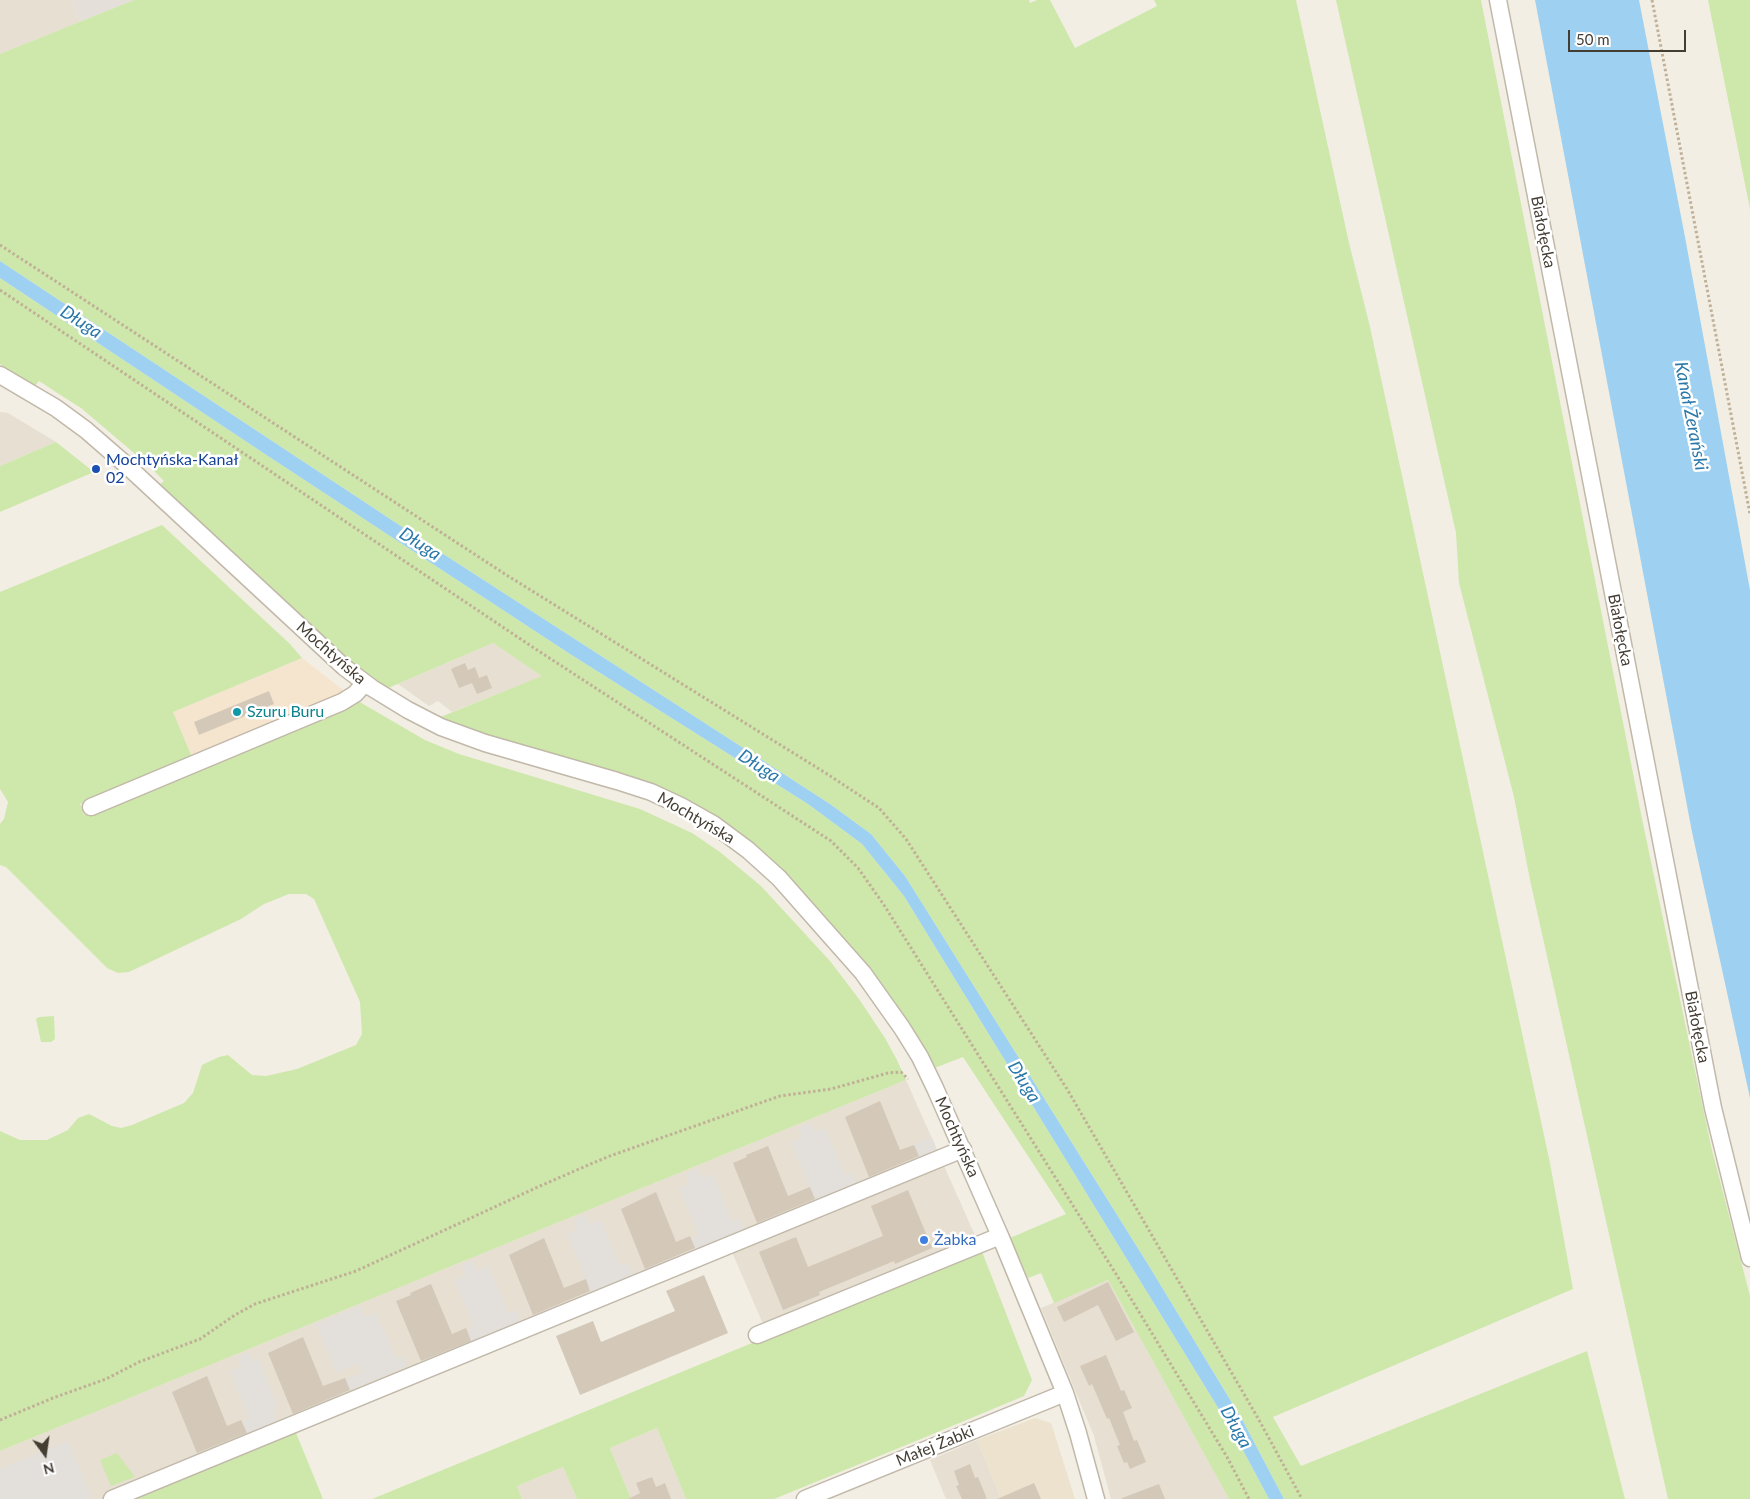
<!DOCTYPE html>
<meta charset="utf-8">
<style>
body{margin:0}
#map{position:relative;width:1750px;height:1499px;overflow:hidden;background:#f2eee4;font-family:Lato,sans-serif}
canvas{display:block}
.north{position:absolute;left:20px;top:1429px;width:50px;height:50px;-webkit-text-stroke:4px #fff;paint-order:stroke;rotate:166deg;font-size:14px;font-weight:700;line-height:20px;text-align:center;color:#443d34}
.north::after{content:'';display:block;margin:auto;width:18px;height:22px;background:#443d34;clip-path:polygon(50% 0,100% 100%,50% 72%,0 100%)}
.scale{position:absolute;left:1568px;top:30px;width:118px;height:22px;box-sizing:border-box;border:2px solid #443d34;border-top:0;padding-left:6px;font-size:15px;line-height:18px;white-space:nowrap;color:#443d34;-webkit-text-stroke:4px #fff;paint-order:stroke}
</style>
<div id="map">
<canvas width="1750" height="1499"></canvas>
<div class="north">N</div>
<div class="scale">50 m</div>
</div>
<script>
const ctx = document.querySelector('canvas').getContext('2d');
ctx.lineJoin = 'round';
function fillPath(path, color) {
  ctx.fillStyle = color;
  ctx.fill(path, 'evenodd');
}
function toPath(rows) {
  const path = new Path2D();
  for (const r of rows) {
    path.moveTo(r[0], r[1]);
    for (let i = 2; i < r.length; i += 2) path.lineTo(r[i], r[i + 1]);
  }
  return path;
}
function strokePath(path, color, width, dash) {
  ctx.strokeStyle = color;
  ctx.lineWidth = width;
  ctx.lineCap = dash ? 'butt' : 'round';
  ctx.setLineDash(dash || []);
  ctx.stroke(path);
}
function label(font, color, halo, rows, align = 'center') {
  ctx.font = font + ' Lato,sans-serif';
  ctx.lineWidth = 5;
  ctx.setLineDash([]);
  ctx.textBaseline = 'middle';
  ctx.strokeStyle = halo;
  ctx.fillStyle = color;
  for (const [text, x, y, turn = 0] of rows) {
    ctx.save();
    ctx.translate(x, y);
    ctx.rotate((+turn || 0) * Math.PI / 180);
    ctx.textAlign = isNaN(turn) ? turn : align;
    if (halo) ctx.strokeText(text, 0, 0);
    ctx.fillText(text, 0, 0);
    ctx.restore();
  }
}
const residential = toPath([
 [0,0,71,0,80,22,0,54],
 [0,412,8,413,56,442,0,466],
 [493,643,543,676,452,712,438,701,429,706,398,684],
 [906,1080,981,1249,756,1342,751,1329,763,1324,732,1252,135,1499,0,1499,0,1451],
 [1108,1280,1229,1499,1111,1499,1094,1436,1041,1308],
 [657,1428,686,1499,631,1499,610,1448],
 [977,1440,1001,1499,946,1499,930,1460],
 [563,1467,577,1499,522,1499,517,1486]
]);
const commercial = toPath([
 [302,658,343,690,343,695,192,757,173,712]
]);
const industrial = toPath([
 [71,0,134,0,80,22]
]);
const education = toPath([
 [1035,1418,1051,1423,1075,1499,1001,1499,977,1440]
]);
const green = toPath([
 [134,0,1029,0,1030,3,1037,0,1050,0,1075,48,1157,6,1154,0,1296,0,1349,243,1370,327,1550,1163,1573,1289,1273,1417,1301,1466,1587,1351,1625,1499,1284,1499,1243,1421,1149,1266,905,876,871,834,830,804,431,546,0,261,0,54],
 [1336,0,1481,0,1642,819,1711,1146,1750,1296,1750,1499,1668,1499,1530,880,1514,797,1459,583,1456,533],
 [1708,0,1750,0,1750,209],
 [0,278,274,460,570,654,808,804,862,844,904,896,1236,1437,1269,1499,1229,1499,1108,1280,1054,1303,1041,1273,1028,1278,1010,1238,1066,1214,963,1057,932,1069,899,1010,854,950,772,860,741,835,641,780,611,770,469,730,438,718,542,676,493,643,386,689,347,660,159,485,164,481,154,471,157,468,145,456,141,459,81,408,62,396,39,381,34,387,0,364],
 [56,442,94,472,0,512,0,466],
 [162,525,290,644,302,658,173,712,192,757,80,804,84,815,358,701,425,740,459,754,640,809,692,833,720,852,761,886,830,961,859,999,885,1038,897,1060,906,1080,0,1451,0,1131,20,1140,47,1140,68,1130,78,1118,89,1114,112,1126,121,1128,132,1125,184,1103,193,1093,202,1065,219,1057,228,1055,252,1075,266,1076,297,1069,356,1045,362,1034,360,1002,314,899,306,894,289,894,264,904,241,919,129,972,118,973,107,968,6,867,0,865,0,824,4,819,8,802,0,789,0,592],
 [54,1016,55,1039,51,1042,41,1042,36,1019,39,1017],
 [981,1249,1032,1380,1024,1396,921,1439,774,1499,686,1499,657,1428,610,1448,631,1499,577,1499,563,1467,517,1486,522,1499,372,1499],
 [296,1433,323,1499,135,1499],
 [117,1453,135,1477,111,1486,100,1460]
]);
const parking = toPath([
 [810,1122,815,1132,825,1128,845,1175,852,1172,857,1183,815,1200,791,1142,802,1138,798,1128],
 [932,1137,937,1150,920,1158,914,1145],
 [699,1168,703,1178,713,1174,732,1221,740,1218,744,1229,695,1249,691,1238,698,1235,679,1188,689,1184,685,1174],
 [586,1214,590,1224,601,1220,620,1266,628,1263,633,1275,591,1292,567,1234,577,1229,573,1219],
 [473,1260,478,1271,489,1266,508,1313,516,1310,520,1321,471,1341,467,1331,474,1327,454,1280,466,1275,461,1265],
 [360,1306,365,1317,376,1312,396,1358,404,1356,408,1366,350,1390,346,1379,362,1373,358,1364,336,1373,316,1324],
 [249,1352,253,1362,259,1360,277,1405,274,1413,277,1421,247,1433,242,1421,249,1418,230,1371,241,1367,237,1357],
 [68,1441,91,1497,85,1499,0,1499,0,1469]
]);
const water = toPath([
 [1535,0,1639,0,1685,237,1750,590,1750,1098,1692,832],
 [0,261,431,546,830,804,871,834,905,876,1149,1266,1243,1421,1284,1499,1269,1499,1236,1437,904,896,862,844,808,804,570,654,274,460,0,278]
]);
const building = toPath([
 [465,663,468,670,475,667,479,678,487,675,492,688,477,694,472,683,459,688,451,669],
 [269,691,274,704,199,735,194,722],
 [880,1101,900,1150,914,1145,919,1156,869,1177,845,1117],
 [768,1146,788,1196,810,1187,815,1199,757,1223,733,1163,747,1157,746,1155],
 [908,1190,932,1248,895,1264,894,1261,819,1292,820,1295,783,1310,759,1252,796,1237,808,1267,883,1236,871,1206],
 [656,1192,676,1242,690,1236,695,1248,645,1269,621,1209],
 [544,1238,564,1288,586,1279,590,1291,533,1315,509,1255],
 [704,1275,728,1333,580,1395,556,1336,593,1321,601,1342,675,1311,666,1291],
 [1108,1282,1134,1332,1116,1341,1098,1305,1064,1322,1057,1307],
 [431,1284,452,1334,466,1328,471,1341,421,1361,396,1301,411,1295,410,1293],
 [303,1337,323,1386,345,1378,350,1390,293,1414,268,1353],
 [1106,1355,1121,1391,1124,1390,1132,1408,1123,1412,1134,1441,1137,1440,1146,1462,1130,1469,1127,1462,1124,1463,1117,1446,1120,1445,1109,1418,1107,1419,1092,1384,1089,1386,1080,1366],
 [207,1376,227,1426,241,1420,247,1433,197,1453,172,1392],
 [970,1464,975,1478,978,1477,987,1499,962,1499,956,1486,959,1485,954,1471],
 [652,1477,656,1487,665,1483,671,1499,628,1499,640,1493,636,1483],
 [1034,1483,1041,1499,997,1499],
 [1159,1484,1165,1499,1122,1499,1122,1498]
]);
const path = toPath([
 [1652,0,1750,514],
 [0,245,508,576,824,772,879,808,906,839,1067,1089,1259,1420,1302,1499],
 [0,290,534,648,831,841,858,868,884,905,1116,1274,1227,1457,1249,1499],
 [0,1420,53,1398,106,1379,139,1362,200,1339,235,1315,255,1304,356,1271,540,1186,607,1157,780,1096,831,1089,888,1073,901,1072,908,1079]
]);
const minor = toPath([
 [1498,0,1713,1108,1750,1258],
 [0,375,56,408,86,430,124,463,344,667,372,688,408,710,441,727,485,743,617,781,651,792,681,806,713,824,748,850,779,878,863,973,902,1028,920,1057,935,1088,1001,1238,1065,1393,1078,1433,1096,1499],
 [91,807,342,702,355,694,365,683],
 [757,1335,1000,1236],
 [112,1499,963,1149],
 [805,1499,1065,1393]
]);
const markers = [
 [96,469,5,"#1a4fb4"],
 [237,712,5,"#0f9aa8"],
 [924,1240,5,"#3f7fe0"]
];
const streetNames = [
 ["Białołęcka",1543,232,79],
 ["Białołęcka",1620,630,79],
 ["Mochtyńska",331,653,41],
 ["Mochtyńska",696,818,30],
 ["Białołęcka",1697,1027,79],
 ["Mochtyńska",957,1137,66],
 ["Małej Żabki",935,1446,-22]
];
const transitNames = [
 ["Mochtyńska-Kanał",106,460],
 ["02",106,478]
];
const cultureNames = [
 ["Szuru Buru",247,712]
];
const shopNames = [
 ["Żabka",934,1240]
];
const waterNames = [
 ["Długa",81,322,33],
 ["Kanał Żerański",1691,416,79],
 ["Długa",420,544,33],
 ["Długa",759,766,33],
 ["Długa",1024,1082,58],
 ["Długa",1236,1427,61]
];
fillPath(residential, '#e6dfd2');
fillPath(commercial, '#f5e4ce');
fillPath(industrial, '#e4dfd9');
fillPath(education, '#ece2cd');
fillPath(green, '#cee8ab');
fillPath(parking, '#e3e0dc');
fillPath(water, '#9ed1f1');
fillPath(building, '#d4c9b9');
strokePath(minor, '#c1b8a9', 19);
strokePath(path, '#c0b097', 3, [2.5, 2.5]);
strokePath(minor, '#fff', 16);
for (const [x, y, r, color] of markers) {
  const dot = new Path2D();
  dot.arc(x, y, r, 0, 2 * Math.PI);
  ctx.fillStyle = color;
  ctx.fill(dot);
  strokePath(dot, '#fff', 2);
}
label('16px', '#443d34', '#fff', streetNames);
label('16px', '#164399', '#fff', transitNames, 'left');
label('16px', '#0d838f', '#fff', cultureNames, 'left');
label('16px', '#366cbe', '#fff', shopNames, 'left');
label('italic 18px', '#2a78aa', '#fff', waterNames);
</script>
